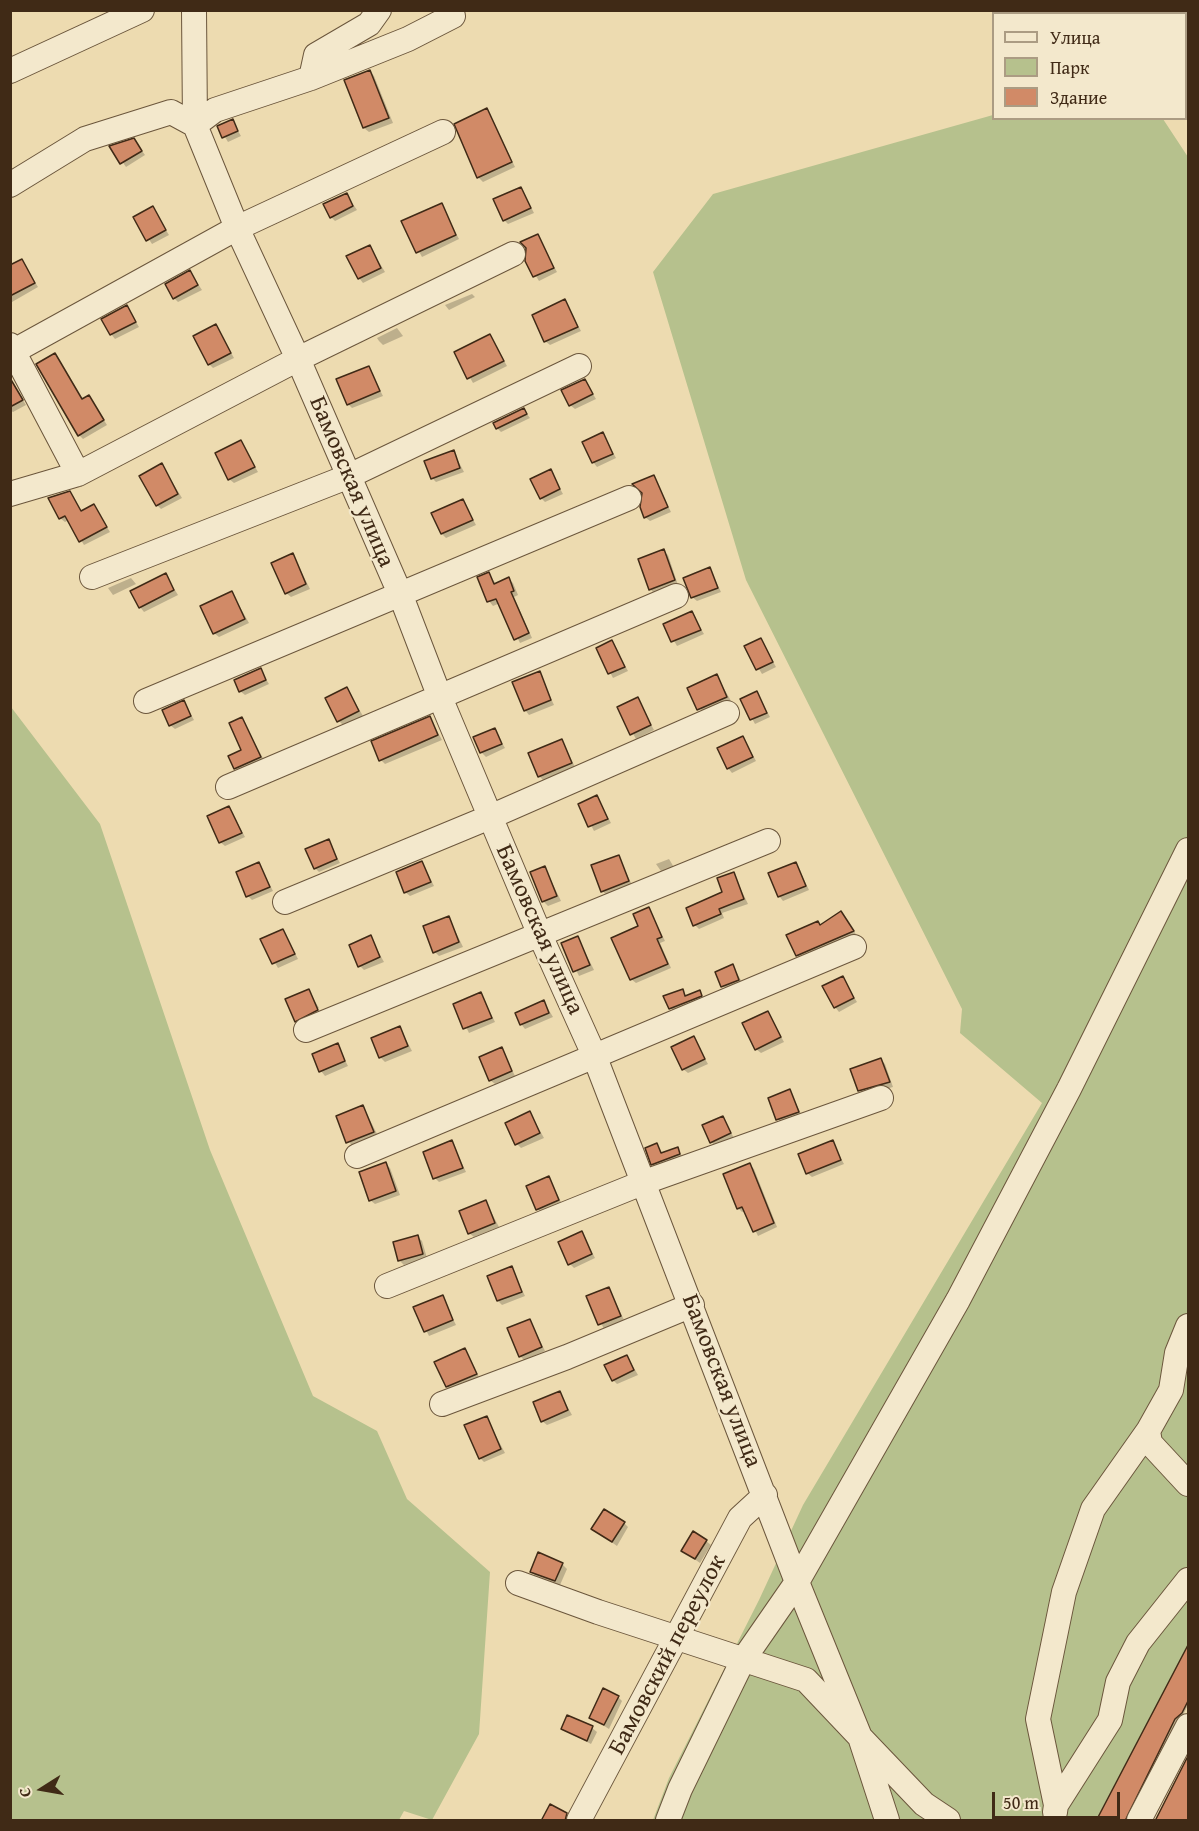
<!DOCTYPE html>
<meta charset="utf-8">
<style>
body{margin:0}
#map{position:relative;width:1199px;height:1831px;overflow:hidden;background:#eddbb0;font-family:"Gentium Book Plus",serif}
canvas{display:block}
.frame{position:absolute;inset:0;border:12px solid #402a16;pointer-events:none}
.legend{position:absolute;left:992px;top:12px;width:195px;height:108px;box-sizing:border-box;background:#f3e8cc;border:2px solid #ab9c83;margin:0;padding:8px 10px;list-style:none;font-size:18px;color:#402a16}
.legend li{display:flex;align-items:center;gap:12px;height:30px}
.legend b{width:30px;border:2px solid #ab9c83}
.north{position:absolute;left:12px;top:1759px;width:60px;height:60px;-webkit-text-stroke:4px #f3e8cc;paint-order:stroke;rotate:259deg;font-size:16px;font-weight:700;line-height:24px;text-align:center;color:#402a16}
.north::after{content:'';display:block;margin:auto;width:21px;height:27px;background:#402a16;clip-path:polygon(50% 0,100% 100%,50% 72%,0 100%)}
.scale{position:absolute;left:992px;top:1792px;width:128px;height:27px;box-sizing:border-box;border:3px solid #402a16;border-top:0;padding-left:8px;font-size:18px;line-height:21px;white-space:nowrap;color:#402a16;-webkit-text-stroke:4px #f3e8cc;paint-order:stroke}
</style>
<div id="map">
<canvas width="1199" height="1831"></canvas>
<div class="frame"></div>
<ul class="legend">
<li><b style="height:8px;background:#f3e8cc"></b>Улица</li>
<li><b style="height:16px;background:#b6c18d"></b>Парк</li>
<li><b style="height:16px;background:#d18a67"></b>Здание</li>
</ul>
<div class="north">С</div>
<div class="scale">50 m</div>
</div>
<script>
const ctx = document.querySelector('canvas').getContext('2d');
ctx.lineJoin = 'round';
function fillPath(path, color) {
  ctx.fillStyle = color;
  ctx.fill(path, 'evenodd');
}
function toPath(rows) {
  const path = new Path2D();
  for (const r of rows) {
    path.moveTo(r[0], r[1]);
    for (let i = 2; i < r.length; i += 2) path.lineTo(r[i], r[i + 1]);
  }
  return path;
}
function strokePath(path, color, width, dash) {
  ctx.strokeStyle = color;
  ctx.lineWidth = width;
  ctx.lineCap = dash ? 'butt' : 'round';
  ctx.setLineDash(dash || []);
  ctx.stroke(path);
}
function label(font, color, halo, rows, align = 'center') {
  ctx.font = font + ' "Gentium Book Plus",serif';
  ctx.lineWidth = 4.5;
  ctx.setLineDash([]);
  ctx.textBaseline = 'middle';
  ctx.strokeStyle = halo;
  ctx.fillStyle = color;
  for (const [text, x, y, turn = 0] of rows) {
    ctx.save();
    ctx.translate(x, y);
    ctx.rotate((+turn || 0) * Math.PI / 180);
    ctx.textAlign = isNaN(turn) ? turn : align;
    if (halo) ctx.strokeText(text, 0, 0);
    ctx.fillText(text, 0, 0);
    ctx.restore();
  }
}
const green = toPath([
 [993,115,994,118,1163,119,1188,157,1188,1645,1096,1820,653,1820,669,1778,759,1600,803,1505,1042,1103,960,1033,962,1009,746,580,653,272,713,194],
 [11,707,100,824,210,1150,313,1396,377,1431,407,1499,490,1572,479,1734,432,1820,404,1811,399,1820,11,1820]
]);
const shadow = toPath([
 [370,71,374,76,393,123,369,132,364,128,346,81],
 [487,110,515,167,483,182,478,177],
 [232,121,241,136,228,142,219,127],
 [134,140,145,155,126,167,112,147],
 [521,188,534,213,508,224,504,220],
 [346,194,357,210,335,221,331,217],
 [441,205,459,239,422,257,403,222],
 [152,208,169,235,152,244,135,218],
 [537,236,557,272,539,281,527,261],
 [370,247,385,272,363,283,359,278],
 [22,261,38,287,12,302,10,267],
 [190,272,202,290,178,302,174,298],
 [472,294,475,297,449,310,445,305],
 [565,301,581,331,550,345,545,341],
 [127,307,139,327,115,339,111,334],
 [216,326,234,358,213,368,209,364],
 [397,328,403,336,383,345,379,341,377,338],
 [490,336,507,366,473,383,456,353],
 [55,355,83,400,89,397,107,425,83,439,79,435],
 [368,367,383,396,352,408,348,404],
 [10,380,26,405,13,412,10,410],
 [585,381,596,399,575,409,570,405],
 [524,410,530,418,501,432,497,428],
 [603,434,616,458,597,467,593,462],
 [241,442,258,472,234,483,229,479],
 [453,451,464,472,436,482,432,478],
 [162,465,182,498,161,509,157,505],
 [550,471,563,494,545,502,541,498],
 [653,476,671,512,650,521,645,517],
 [70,493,82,512,94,506,110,532,84,545,69,520,65,522,60,518],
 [463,501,476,525,446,538,442,534],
 [663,551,668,555,678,585,654,593,650,589],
 [293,555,310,589,291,597,286,593],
 [710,569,721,592,697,601,692,597],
 [165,574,178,595,144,612,140,607],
 [489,574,496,584,508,579,513,583,518,595,514,597,532,638,520,643,500,603,493,606,489,601,479,578],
 [131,578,136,584,113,595,108,588],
 [232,593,249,623,219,637,214,633],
 [691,613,704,634,677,646,665,625],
 [761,640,776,667,762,674,746,647],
 [612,642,628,671,613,678,598,649],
 [260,670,269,684,245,695,240,691],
 [539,673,554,705,529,715,525,710],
 [717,676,731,701,703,714,689,689],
 [347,689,363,716,343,725,339,721],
 [757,693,770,717,755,724,742,700],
 [637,699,654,730,636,739,619,708],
 [184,702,194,720,175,729,170,725],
 [430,718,442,740,385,764,381,760],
 [242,719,265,762,240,772,236,768,243,751],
 [494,730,505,748,486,757,481,752],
 [743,737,756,761,732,773,728,768],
 [562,741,575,767,543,780,539,776],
 [597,797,611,823,594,831,580,804],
 [229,807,245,837,225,846,220,842],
 [328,840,340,863,319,872,315,868],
 [618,856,632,885,607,895,602,891],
 [669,859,675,869,663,874,656,864],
 [422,862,434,886,410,896,405,892],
 [796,863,809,890,783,901,779,896],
 [259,864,273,891,252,900,248,896],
 [545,868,561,901,548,906,543,901],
 [733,873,748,904,722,913,724,918,699,929,695,925,724,893],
 [649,909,665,941,660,943,671,968,636,983,631,979,640,927],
 [845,917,857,936,801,959,797,955,821,926],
 [449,918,463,947,439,956,435,952],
 [283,930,298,959,278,968,262,940],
 [370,937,384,962,364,970,360,966],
 [578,938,594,970,579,976,563,944],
 [733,966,743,984,727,991,716,973],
 [842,978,857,1002,839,1012,835,1007],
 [682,990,687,997,699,992,705,1000,674,1013,665,997],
 [309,991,319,1008,296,1019],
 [481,994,495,1022,469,1033,455,1004],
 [544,1002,553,1017,525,1029,521,1024],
 [768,1013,784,1042,761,1053,756,1049],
 [400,1028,412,1051,385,1062,380,1057],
 [693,1038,708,1064,688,1073,683,1069],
 [337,1045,348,1066,325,1076,321,1071],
 [502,1049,515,1076,495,1084,490,1080],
 [881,1060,885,1064,893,1087,864,1095,859,1090],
 [790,1091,802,1116,782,1124,778,1119],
 [363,1106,378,1136,352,1147,338,1117],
 [530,1113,544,1138,521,1148,517,1144],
 [723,1118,734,1138,716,1146,711,1142],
 [452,1142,466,1172,439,1182,435,1178],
 [832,1142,844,1164,812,1177,807,1173],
 [657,1145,663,1154,677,1148,684,1159,657,1168,653,1164],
 [385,1164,390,1168,400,1195,375,1204,370,1200],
 [750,1165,754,1169,777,1227,758,1236,746,1211,742,1212,738,1208],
 [549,1178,562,1204,542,1213,537,1209],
 [486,1202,499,1227,474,1237,469,1233],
 [582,1233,595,1258,574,1268,570,1264],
 [418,1237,422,1241,427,1258,404,1265,399,1260],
 [511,1267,525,1296,502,1305,498,1301],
 [609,1288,624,1320,604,1329,588,1297],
 [442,1297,456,1325,429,1336,415,1308],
 [530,1320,545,1351,524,1360,520,1356],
 [465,1350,480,1379,451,1391,447,1387],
 [627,1356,638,1375,617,1384,613,1380],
 [560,1393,572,1415,547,1425,542,1421],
 [486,1417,505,1453,484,1462,480,1458],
 [624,1523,628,1527,617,1546,593,1529],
 [706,1541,711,1545,700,1563,683,1551],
 [562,1564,567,1569,560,1585,536,1576,531,1572],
 [1188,1648,1188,1705,1183,1715,1177,1721,1127,1820,1098,1820],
 [618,1697,622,1701,609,1729,590,1717],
 [592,1728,597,1732,591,1744,562,1729],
 [1188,1759,1188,1820,1157,1820]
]);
const building = toPath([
 [370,70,389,118,363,128,344,80,370,70],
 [487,108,512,162,477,178,454,124,487,108],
 [233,119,238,131,222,138,217,126,233,119],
 [134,138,142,151,120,164,109,146,134,138],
 [521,187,531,208,503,221,493,199,521,187],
 [347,193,353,206,330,218,323,204,347,193],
 [442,203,456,235,416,253,401,221,442,203],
 [153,206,166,230,146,241,133,217,153,206],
 [538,234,554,268,533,277,525,261,526,248,520,242,538,234],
 [370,245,381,268,358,279,346,256,370,245],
 [22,259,35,283,10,296,10,265,22,259],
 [190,270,198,285,173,299,165,284,190,270],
 [565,299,578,327,544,342,532,315,565,299],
 [127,305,136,322,110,335,101,319,127,305],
 [216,324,231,353,208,365,193,336,216,324],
 [490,334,504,361,467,379,454,352,490,334],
 [55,353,82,399,89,395,104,420,78,436,36,364,55,353],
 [369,366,380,391,347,405,336,379,369,366],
 [10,378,23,400,10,407,10,378],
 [585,379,593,394,569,406,561,390,585,379],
 [524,408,527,414,496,429,493,423,524,408],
 [603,432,613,454,592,463,582,442,603,432],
 [241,440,255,467,228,480,215,453,241,440],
 [454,450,460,468,431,479,424,461,454,450],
 [162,463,178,494,156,506,139,476,162,463],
 [551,469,560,489,540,499,530,479,551,469],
 [654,475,668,507,644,518,640,507,642,493,632,484,654,475],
 [70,491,81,511,94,504,107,527,79,542,65,516,59,519,48,498,70,491],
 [463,499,473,520,441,534,431,513,463,499],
 [664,549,675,580,649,590,638,559,664,549],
 [293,553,306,584,285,594,271,563,293,553],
 [710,567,718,588,691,598,683,578,710,567],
 [489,572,494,584,509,577,514,591,511,592,529,633,514,640,496,599,487,602,477,577,489,572],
 [166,573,174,590,139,608,130,591,166,573],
 [232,591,245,619,213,634,200,606,232,591],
 [692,611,701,630,671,642,663,624,692,611],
 [761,638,773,662,756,670,744,646,761,638],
 [612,640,625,667,608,674,596,648,612,640],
 [261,668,266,680,239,692,234,680,261,668],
 [540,671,551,700,524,711,512,682,540,671],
 [717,674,727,697,697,710,687,688,717,674],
 [347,687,359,711,337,722,325,698,347,687],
 [757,691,767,713,750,720,740,699,757,691],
 [638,697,651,725,630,735,617,707,638,697],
 [184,700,191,716,169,726,162,710,184,700],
 [430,716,438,735,379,761,371,741,430,716],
 [242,717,261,757,234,769,228,756,241,750,229,723,242,717],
 [495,728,502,744,480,753,473,737,495,728],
 [743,736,753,757,727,769,717,748,743,736],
 [562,739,572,763,538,777,528,753,562,739],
 [597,795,608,819,588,827,578,804,597,795],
 [229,806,242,833,219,843,207,816,229,806],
 [329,839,337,859,314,869,305,849,329,839],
 [619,855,629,881,601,892,591,865,619,855],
 [422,861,431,882,404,893,396,872,422,861],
 [259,862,270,887,246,897,236,872,259,862],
 [796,862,806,886,778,897,768,873,796,862],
 [545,866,557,896,542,902,530,872,545,866],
 [734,872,744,899,719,909,721,914,693,926,686,908,722,892,717,878,734,872],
 [649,907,662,937,657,939,668,964,630,980,611,938,638,926,633,914,649,907],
 [841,911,854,931,796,956,786,935,818,921,820,925,841,911],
 [449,916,459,942,433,953,423,926,449,916],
 [283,929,295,954,272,964,260,939,283,929],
 [371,935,380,957,358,967,349,945,371,935],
 [578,936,590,965,573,972,561,943,578,936],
 [733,964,739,980,721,987,715,972,733,964],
 [843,976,854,998,834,1008,822,986,843,976],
 [309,989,318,1010,295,1022,285,999,309,989],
 [683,989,685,996,700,990,702,996,669,1009,663,996,683,989],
 [481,992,492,1018,463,1029,453,1004,481,992],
 [544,1000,549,1013,520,1025,515,1013,544,1000],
 [768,1011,781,1037,755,1050,742,1023,768,1011],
 [400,1026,408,1046,379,1058,371,1038,400,1026],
 [694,1036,705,1059,682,1070,671,1047,694,1036],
 [338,1043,345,1061,319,1072,312,1054,338,1043],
 [502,1047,512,1071,489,1081,479,1057,502,1047],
 [881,1058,890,1082,858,1091,850,1069,881,1058],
 [790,1089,799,1112,776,1120,768,1098,790,1089],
 [363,1105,374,1132,346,1143,336,1116,363,1105],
 [530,1111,540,1133,515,1145,505,1123,530,1111],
 [723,1116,731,1133,710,1143,702,1125,723,1116],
 [452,1140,463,1168,433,1179,423,1152,452,1140],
 [833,1140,841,1160,806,1174,798,1154,833,1140],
 [657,1143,661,1153,678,1147,680,1154,651,1165,645,1148,657,1143],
 [386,1162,396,1191,369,1201,359,1172,386,1162],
 [750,1163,774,1223,753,1232,742,1207,737,1209,723,1174,750,1163],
 [549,1176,559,1200,536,1210,526,1186,549,1176],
 [486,1200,495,1223,468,1234,459,1211,486,1200],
 [582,1231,592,1254,568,1265,558,1242,582,1231],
 [418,1235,423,1254,398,1261,393,1242,418,1235],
 [512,1266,522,1292,497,1301,487,1276,512,1266],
 [609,1287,621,1316,598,1325,586,1296,609,1287],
 [443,1295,453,1320,424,1332,413,1307,443,1295],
 [530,1319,542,1347,519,1357,507,1328,530,1319],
 [465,1348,477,1374,446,1387,434,1362,465,1348],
 [627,1355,634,1370,612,1381,604,1365,627,1355],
 [560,1391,568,1410,541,1422,533,1402,560,1391],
 [487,1416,501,1449,479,1459,464,1425,487,1416],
 [604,1509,625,1522,612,1542,591,1529,604,1509],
 [693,1531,707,1540,695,1559,681,1551,693,1531],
 [538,1552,563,1563,555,1581,530,1572,538,1552],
 [1188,1645,1188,1701,1182,1713,1175,1719,1125,1821,1096,1821,1188,1645],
 [603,1688,619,1696,604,1725,589,1718,603,1688],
 [567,1715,593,1726,587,1741,561,1729,567,1715],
 [1188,1756,1188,1821,1155,1821,1188,1756],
 [550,1804,567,1813,565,1821,541,1821,550,1804]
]);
const minor = toPath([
 [194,10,195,125,237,228,298,359,401,596,439,695,540,935,594,1055,797,1582,860,1737,924,1804,948,1820],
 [10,71,142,10],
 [311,78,316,55,369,24,379,10],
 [195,125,215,110,311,78,408,39,453,16,450,10],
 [10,185,85,139,171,112,195,125],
 [10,345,78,474],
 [14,351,237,228,443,132],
 [10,494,78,474,298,359,513,254],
 [92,577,347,477,579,366],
 [146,701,629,498],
 [228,787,676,596],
 [285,902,490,817,727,713],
 [306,1030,768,841],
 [357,1156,854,947],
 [387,1286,642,1183,881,1098],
 [1188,1326,1177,1353,1171,1390,1148,1431,1150,1443,1188,1484],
 [442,1404,567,1357,692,1305],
 [518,1583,598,1612,806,1680,860,1737,887,1820],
 [1056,1805,1038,1719,1064,1592,1093,1509,1148,1431],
 [1055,1812,1056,1805,1110,1720,1118,1682,1138,1643,1188,1580],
 [579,1820,740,1518,765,1495],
 [668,1820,680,1789,743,1660,797,1582,958,1300,1069,1089,1188,850],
 [1139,1820,1188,1726]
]);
const streetNames = [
 ["Бамовская улица",351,482,67],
 ["Бамовская улица",539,930,66],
 ["Бамовская улица",721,1381,69],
 ["Бамовский переулок",668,1655,-62]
];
fillPath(green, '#b6c18d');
fillPath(shadow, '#0003');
fillPath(building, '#d18a67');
strokePath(building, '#402a16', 1.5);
strokePath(minor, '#6b563c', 26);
strokePath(minor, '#f3e8cc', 24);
label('24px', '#402a16', '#f3e8cc', streetNames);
</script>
